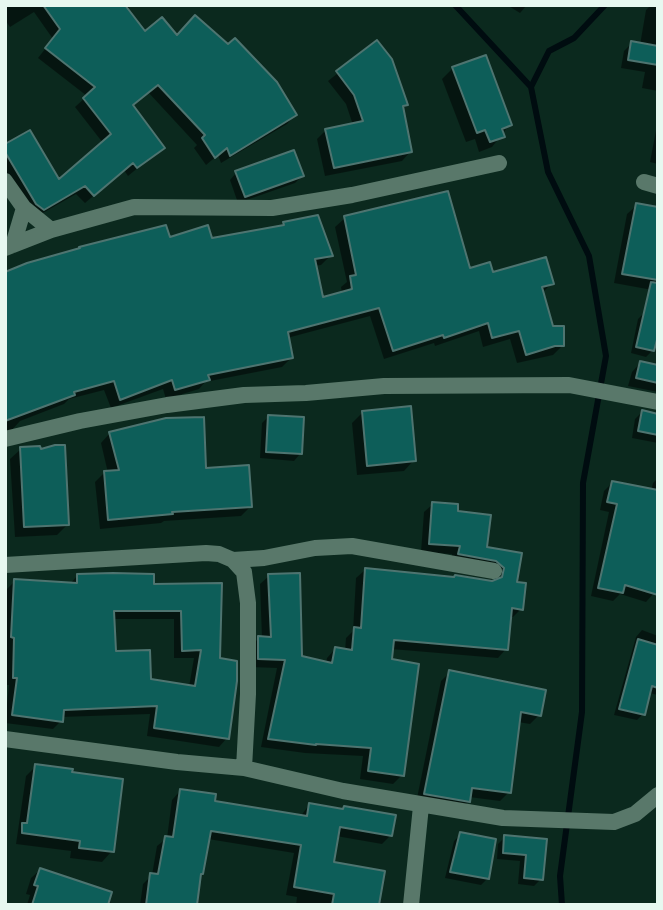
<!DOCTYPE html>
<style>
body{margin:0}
#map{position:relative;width:663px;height:910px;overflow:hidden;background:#0b291e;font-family:Signika,sans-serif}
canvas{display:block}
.frame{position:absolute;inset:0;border:7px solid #e7f8f0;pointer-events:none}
</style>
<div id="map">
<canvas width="663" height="910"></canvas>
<div class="frame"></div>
</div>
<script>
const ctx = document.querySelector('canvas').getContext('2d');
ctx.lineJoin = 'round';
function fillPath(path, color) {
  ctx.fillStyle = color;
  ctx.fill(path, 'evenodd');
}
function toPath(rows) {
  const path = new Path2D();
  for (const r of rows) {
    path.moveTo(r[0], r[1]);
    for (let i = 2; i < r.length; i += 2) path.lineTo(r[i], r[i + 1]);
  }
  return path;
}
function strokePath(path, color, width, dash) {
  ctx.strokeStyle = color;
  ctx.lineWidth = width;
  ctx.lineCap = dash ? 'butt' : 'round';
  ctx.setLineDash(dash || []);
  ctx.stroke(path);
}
const shadow = toPath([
 [5,5,130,5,127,12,147,37,176,37,295,115,287,124,221,163,218,155,206,165,194,148,197,145,148,92,131,106,163,147,128,176,124,170,85,203,76,194,34,218,5,175,5,146,59,182,103,143,75,107,87,96,38,58,53,39,34,12,10,27,5,20],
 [507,5,527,5,520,13],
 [651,5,658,5,658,91,642,88,645,72,621,68,624,51,632,43,640,45,646,10],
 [377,42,406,104,402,109,410,152,402,161,325,176,317,139,326,130,353,125,346,104,328,81],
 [453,68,510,124,492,147,479,152,475,139,466,142,442,79],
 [658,120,658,164,650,162],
 [236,173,302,176,295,183,238,203,230,180],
 [637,205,658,209,658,291,614,283,627,214],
 [345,218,468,270,552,283,542,293,552,328,562,346,553,355,517,363,510,339,483,347,479,331,435,346,434,343,384,359,370,316,287,338,291,358,282,367,205,382,199,389,166,399,163,389,111,408,104,390,69,399,64,404,20,421,11,431,5,433,5,274,168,239,211,240,280,227,284,223,331,255,321,265,314,266,322,299,342,293,341,287,347,282,335,227],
 [645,312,653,350,646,357,631,353,638,319],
 [640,363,658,367,658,392,628,386,632,372],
 [642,412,658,415,658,443,632,438,635,419],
 [362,413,414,460,404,471,357,475,352,423],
 [269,416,300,454,294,461,260,458,262,423],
 [110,433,204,470,251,506,241,516,164,521,161,523,100,529,95,482,104,473,108,473,101,443],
 [21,449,67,525,57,535,15,537,10,459],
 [658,478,658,581,654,593,646,602,620,594,613,601,591,596,609,512,600,510,604,491,612,483,651,491,653,483],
 [433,504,456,512,485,548,520,555,515,584,521,609,513,617,509,617,506,649,498,658,391,649,390,661,402,775,393,784,360,779,363,756,305,753,261,747,277,668,250,667,250,647,259,638,262,638,260,584,269,576,301,658,326,664,327,658,335,649,345,651,346,638,353,631,356,578,365,570,495,582,496,577,451,562,452,554,421,552,424,512],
 [77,576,152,586,220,585,219,660,227,738,219,747,147,736,150,714,61,717,61,721,53,729,5,723,9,685,6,685,7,589,15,581,70,584],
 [113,619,174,619,174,658,194,658,189,687,149,681,115,653],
 [642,630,658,636,658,695,649,693,643,714,637,720,614,715,636,637],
 [450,672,539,715,530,724,518,722,509,792,500,801,469,797,469,801,460,810,416,803,441,681],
 [36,766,112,851,102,862,70,858,71,851,16,844,26,776],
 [180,791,213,802,300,817,309,805,390,836,382,844,336,836,332,864,378,905,296,905,297,897,286,895,294,853,208,839,202,874,199,876,195,905,140,905,143,884,152,875,157,846,167,838,172,800],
 [461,834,488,878,481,885,445,878,454,841],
 [505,837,545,841,541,879,534,886,518,884,520,861,497,859,498,844],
 [40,870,107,902,122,905,27,905,30,895,26,894,31,878]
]);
const stream = toPath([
 [455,5,531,87],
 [562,905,560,876,582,712,583,483,606,356,589,256,548,172,531,87,549,51,574,38,605,5]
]);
const building = toPath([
 [43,5,125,5,145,31,162,17,177,35,195,15,228,44,235,38,277,82,297,115,230,156,227,148,215,158,202,138,205,135,158,85,133,105,165,148,137,168,133,163,94,196,85,186,44,210,36,204,5,152,5,144,30,130,59,179,111,134,83,98,95,87,45,48,60,29,43,5],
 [377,40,392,59,408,105,403,106,412,152,334,168,325,129,363,121,354,95,336,71,377,40],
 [631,41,658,46,658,65,628,60,631,41],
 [486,55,512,125,502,129,505,137,490,142,485,130,477,133,452,67,486,55],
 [294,150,304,176,245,197,235,171,294,150],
 [448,191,470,268,490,262,493,272,546,257,554,284,542,287,553,326,564,326,564,346,555,346,526,355,519,331,492,338,488,323,444,338,443,335,393,351,379,308,288,332,293,358,208,375,210,380,175,390,172,380,120,400,114,381,74,392,75,395,5,421,5,272,27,263,80,248,79,247,166,225,170,237,208,225,212,238,284,225,283,222,318,215,333,256,315,259,323,297,352,289,350,276,356,275,344,216,448,191],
 [636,203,658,207,658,280,622,274,636,203],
 [651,282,658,283,658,336,654,351,636,347,651,282],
 [640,361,658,365,658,383,636,378,640,361],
 [411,406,416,461,367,466,362,411,411,406],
 [642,410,658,414,658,435,638,431,642,410],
 [268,415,304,417,302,454,266,452,268,415],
 [204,417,206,468,249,465,252,507,172,512,173,514,108,520,104,471,119,470,109,432,166,418,204,417],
 [55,445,65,445,69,525,24,527,20,447,40,446,41,449,55,445],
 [612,481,658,490,658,595,625,585,623,593,598,588,617,504,607,502,612,481],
 [432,502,458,504,458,511,491,515,487,547,522,553,517,582,526,583,523,610,512,608,508,650,394,640,392,659,419,664,404,776,368,771,371,748,316,744,316,745,268,739,285,660,258,659,258,636,271,637,268,574,300,573,302,656,332,663,335,647,352,650,354,627,361,628,365,568,454,577,455,575,492,581,502,577,504,568,496,561,458,554,460,546,429,544,432,502],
 [113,573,154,574,154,584,222,583,220,658,237,661,237,681,229,739,154,728,157,706,64,710,63,722,12,715,17,678,13,678,14,638,11,637,14,579,77,583,77,574,113,573],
 [114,611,181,611,182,651,201,650,195,686,151,679,150,650,116,651,114,611],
 [638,639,658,645,658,688,652,686,645,715,619,709,638,639],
 [449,670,546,690,541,716,521,712,511,793,472,788,470,802,424,794,449,670],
 [35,764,73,769,72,772,123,779,114,852,79,848,80,841,22,833,22,823,27,823,35,764],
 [180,789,216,794,215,801,307,816,309,803,343,809,344,806,396,815,392,836,340,827,334,862,385,871,379,905,332,905,334,894,294,887,301,845,211,831,203,874,201,874,197,905,146,905,150,873,158,874,165,836,173,837,180,789],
 [460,832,496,839,489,879,450,872,460,832],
 [504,835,547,839,543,880,524,878,526,855,503,853,504,835],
 [40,868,112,892,108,905,32,905,38,886,34,885,40,868]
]);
const street = toPath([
 [5,181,24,208,51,230],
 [644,182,658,186],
 [13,245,24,208],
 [5,248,51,230,134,207,272,208,352,195,499,163],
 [5,439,80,421,167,405,244,395,306,393,384,386,569,385,658,402],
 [233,560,264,558,315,548,352,546,494,571],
 [5,565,206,553,219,554,233,560,244,572,248,603,248,694,244,768],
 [5,739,177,762,244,768,343,791,503,818,614,822,635,814,658,795],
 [411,905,421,806]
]);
fillPath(shadow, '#0007');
strokePath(stream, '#000c10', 6);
fillPath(building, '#0d5e59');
strokePath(building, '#4e7470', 2);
strokePath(street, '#59786a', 16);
</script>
